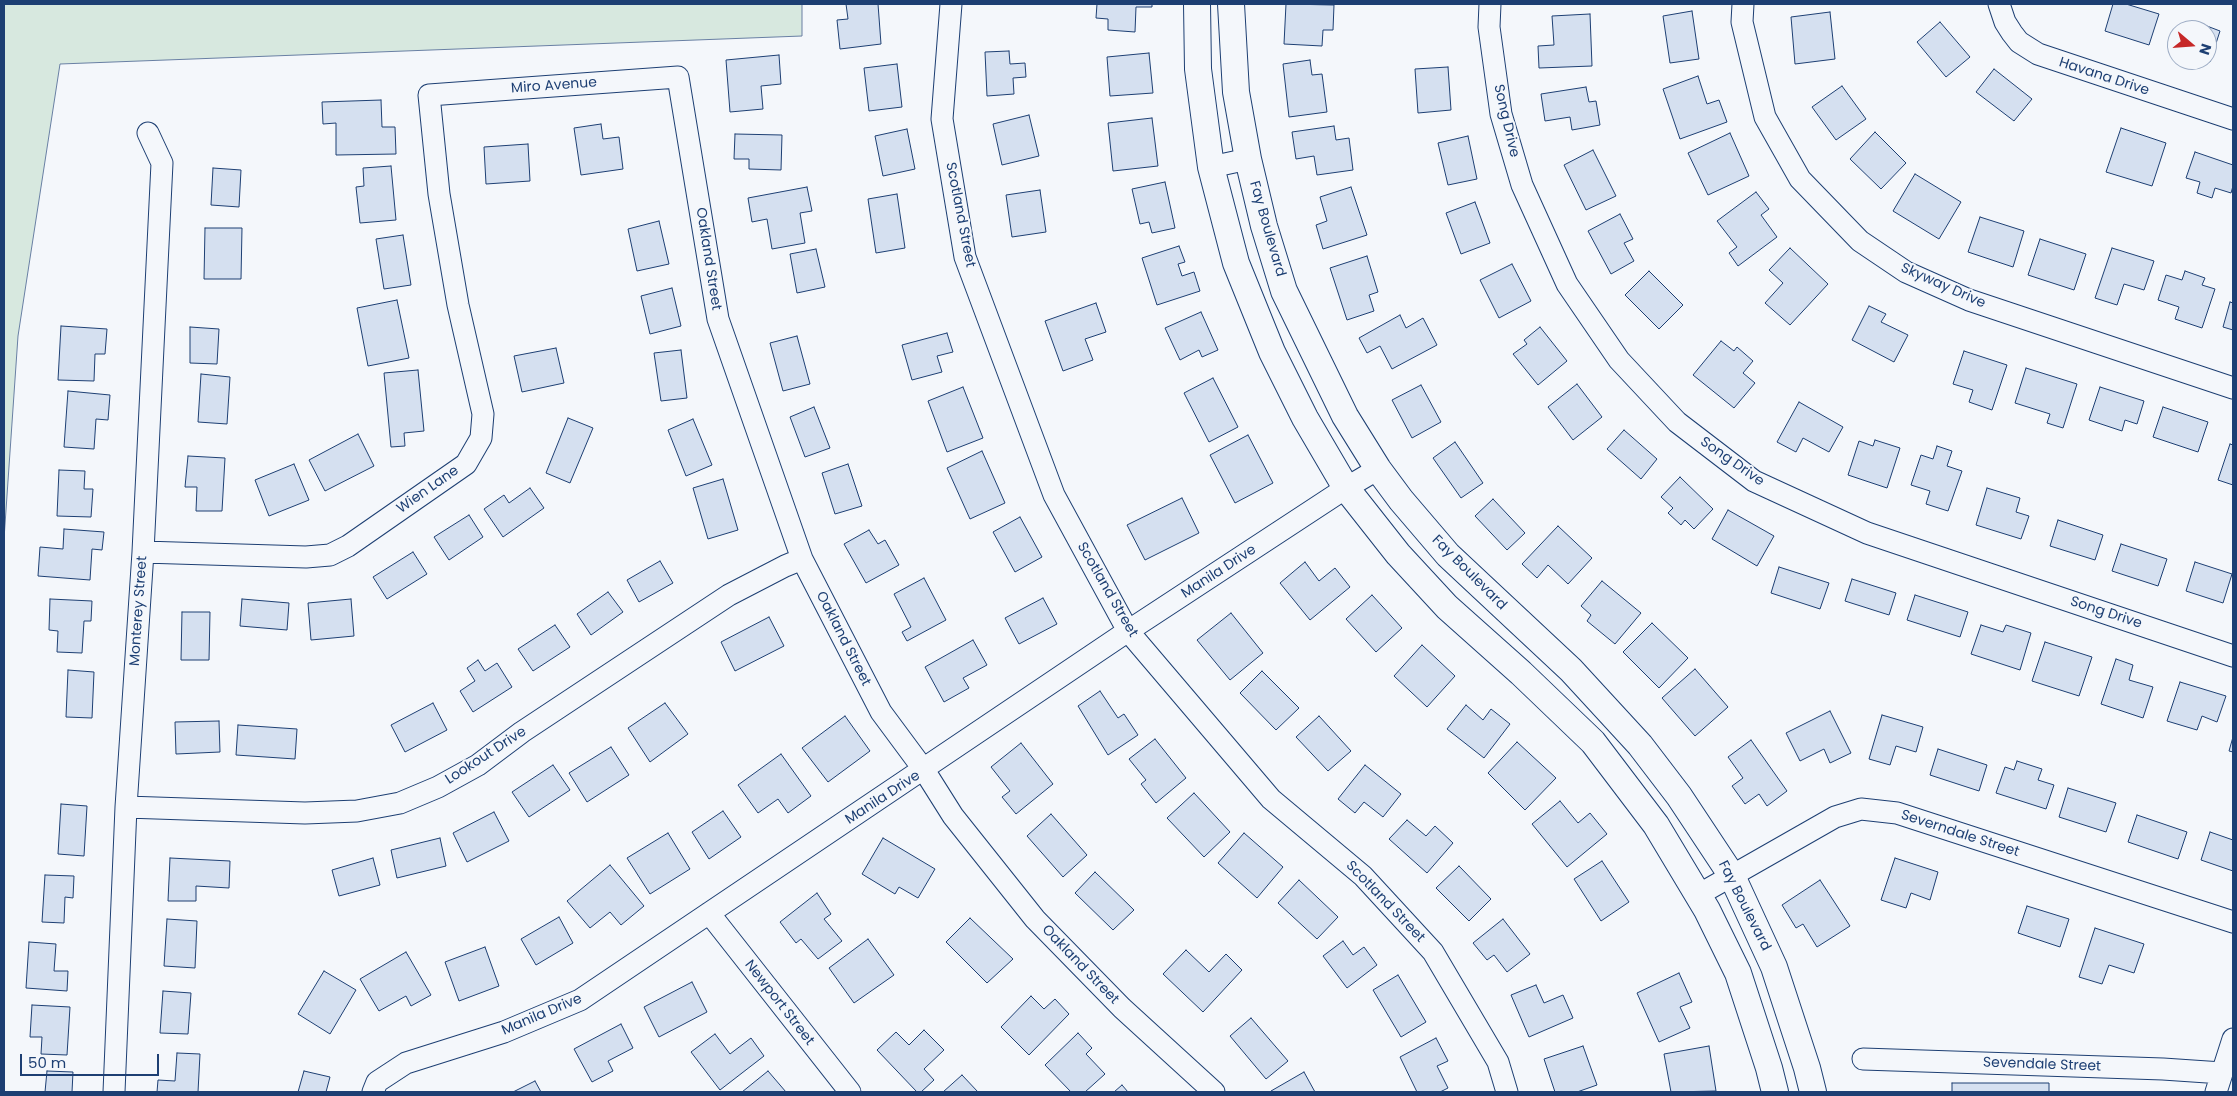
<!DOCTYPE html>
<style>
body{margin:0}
#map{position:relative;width:2237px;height:1096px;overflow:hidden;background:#f4f7fb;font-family:Poppins,sans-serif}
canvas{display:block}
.frame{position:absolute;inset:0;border:5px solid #1d3f73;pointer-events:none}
.north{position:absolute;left:2167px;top:20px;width:50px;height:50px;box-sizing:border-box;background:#f4f7fb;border:1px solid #9eadc5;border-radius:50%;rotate:108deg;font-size:14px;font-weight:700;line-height:20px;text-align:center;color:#1d3f73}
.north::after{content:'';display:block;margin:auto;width:18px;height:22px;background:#c62828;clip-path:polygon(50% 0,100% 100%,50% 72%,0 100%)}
.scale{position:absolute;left:20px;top:1054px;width:139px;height:22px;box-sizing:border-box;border:2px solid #1d3f73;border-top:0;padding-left:6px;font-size:15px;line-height:18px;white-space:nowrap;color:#1d3f73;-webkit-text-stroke:4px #f4f7fb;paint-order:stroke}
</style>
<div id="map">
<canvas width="2237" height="1096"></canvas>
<div class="frame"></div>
<div class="north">N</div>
<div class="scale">50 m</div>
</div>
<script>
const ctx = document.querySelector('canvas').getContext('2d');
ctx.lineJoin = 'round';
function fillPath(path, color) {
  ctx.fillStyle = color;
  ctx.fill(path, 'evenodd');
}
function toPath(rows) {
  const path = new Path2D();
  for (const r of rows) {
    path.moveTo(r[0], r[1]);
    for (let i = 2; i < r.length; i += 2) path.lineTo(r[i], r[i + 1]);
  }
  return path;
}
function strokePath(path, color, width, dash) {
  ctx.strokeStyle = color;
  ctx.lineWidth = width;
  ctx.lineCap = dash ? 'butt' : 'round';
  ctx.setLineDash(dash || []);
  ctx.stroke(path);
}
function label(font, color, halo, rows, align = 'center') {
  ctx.font = font + ' Poppins,sans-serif';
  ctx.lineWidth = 4;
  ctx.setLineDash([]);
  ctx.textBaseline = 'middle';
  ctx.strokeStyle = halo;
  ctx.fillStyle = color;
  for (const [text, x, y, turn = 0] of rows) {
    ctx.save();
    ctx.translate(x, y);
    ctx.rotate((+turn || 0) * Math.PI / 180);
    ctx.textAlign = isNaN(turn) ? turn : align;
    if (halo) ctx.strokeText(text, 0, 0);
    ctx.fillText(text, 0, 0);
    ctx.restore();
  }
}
const green = toPath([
 [4,4,802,4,802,36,60,64,18,336,4,539,4,4]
]);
const building = toPath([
 [846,4,878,4,881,44,840,49,837,20,848,19,846,4],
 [1097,4,1152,4,1152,7,1136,7,1135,32,1108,30,1108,19,1096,18,1097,4],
 [1286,4,1334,5,1333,30,1323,30,1322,46,1284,44,1286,4],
 [2113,4,2126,4,2159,14,2149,45,2105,31,2113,4],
 [1692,11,1699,59,1670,63,1663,16,1692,11],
 [1830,12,1835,59,1795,64,1791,17,1830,12],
 [1590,14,1592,66,1539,68,1538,46,1554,45,1552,16,1590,14],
 [1940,22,1970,57,1946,77,1917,42,1940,22],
 [2199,23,2220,31,2210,62,2205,60,2207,60,2207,30,2197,30,2199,23],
 [2176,28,2183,30,2177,30,2177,50,2169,48,2176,28],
 [1009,51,1010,64,1025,63,1026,77,1013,78,1014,94,987,96,985,52,1009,51],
 [1149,53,1153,93,1110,96,1107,57,1149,53],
 [779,55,781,84,761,86,763,109,730,112,726,60,779,55],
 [1310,60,1312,75,1322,74,1327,112,1289,117,1283,64,1310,60],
 [897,64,902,107,869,111,864,68,897,64],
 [1448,67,1451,110,1418,113,1415,69,1448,67],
 [1994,69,2032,99,2014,121,1976,92,1994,69],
 [1698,76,1707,104,1719,100,1727,122,1680,139,1663,89,1698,76],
 [1842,86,1866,119,1836,140,1812,107,1842,86],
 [1586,87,1589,102,1596,101,1600,125,1572,130,1570,117,1545,121,1541,94,1586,87],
 [381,100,382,127,395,127,396,154,336,155,336,123,323,124,322,102,381,100],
 [1029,115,1039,156,1002,165,993,124,1029,115],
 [1152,118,1158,166,1113,171,1108,123,1152,118],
 [601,124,603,139,619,137,623,169,581,175,574,128,601,124],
 [1334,126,1336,140,1349,138,1353,170,1317,175,1314,156,1296,159,1292,132,1334,126],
 [2121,128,2166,143,2152,186,2106,172,2121,128],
 [907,129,915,169,883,176,875,136,907,129],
 [1875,132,1906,163,1881,189,1850,159,1875,132],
 [1730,133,1749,176,1708,195,1688,153,1730,133],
 [735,134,782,135,781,170,749,169,749,159,734,159,735,134],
 [1468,136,1477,179,1448,185,1438,143,1468,136],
 [528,144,530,181,486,184,484,147,528,144],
 [1593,150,1616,196,1586,210,1564,165,1593,150],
 [2195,152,2233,165,2233,186,2231,193,2215,188,2212,198,2197,193,2200,182,2186,178,2195,152],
 [391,166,396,220,360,223,356,187,364,186,363,168,391,166],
 [213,168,241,170,239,207,211,205,213,168],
 [1915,174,1961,202,1939,239,1893,211,1915,174],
 [1165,182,1175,228,1152,233,1149,222,1140,224,1132,189,1165,182],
 [807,187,812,211,800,213,805,243,772,249,767,219,752,222,748,198,807,187],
 [1351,187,1367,235,1323,249,1316,225,1327,221,1320,197,1351,187],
 [1040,190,1046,232,1012,237,1006,195,1040,190],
 [1756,192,1769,209,1761,215,1777,237,1738,266,1729,253,1737,247,1717,221,1756,192],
 [897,194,905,248,876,253,868,199,897,194],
 [1475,202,1490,243,1461,254,1446,213,1475,202],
 [1620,214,1633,239,1624,243,1634,261,1611,274,1588,231,1620,214],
 [1980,217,2024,231,2013,267,1968,252,1980,217],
 [659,221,669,264,637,271,628,229,659,221],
 [205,228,242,228,241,279,204,279,205,228],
 [403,235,411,285,384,289,376,239,403,235],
 [2040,239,2086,254,2074,290,2028,275,2040,239],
 [1179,246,1185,262,1178,264,1182,276,1194,272,1200,291,1157,305,1142,258,1179,246],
 [1790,248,1828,284,1790,325,1765,303,1783,283,1769,270,1790,248],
 [2112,248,2154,261,2144,290,2124,284,2117,305,2095,298,2112,248],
 [816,249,825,287,797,293,790,254,816,249],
 [1367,256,1378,292,1369,295,1374,311,1347,320,1330,268,1367,256],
 [1512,264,1531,301,1499,318,1480,280,1512,264],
 [1649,271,1683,305,1659,329,1625,295,1649,271],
 [2185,271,2205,278,2202,285,2215,289,2202,328,2175,319,2179,307,2158,300,2166,275,2182,280,2185,271],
 [672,288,681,326,650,334,641,296,672,288],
 [397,300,409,358,368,366,357,308,397,300],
 [2230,302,2233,303,2233,330,2223,327,2230,302],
 [1096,303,1106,332,1085,339,1093,360,1063,371,1045,321,1096,303],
 [1869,306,1886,314,1881,322,1908,335,1894,362,1852,340,1869,306],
 [1201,312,1218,350,1202,357,1199,350,1180,360,1165,328,1201,312],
 [1400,315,1406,328,1423,318,1437,345,1392,369,1380,346,1367,353,1359,338,1400,315],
 [61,326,107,329,105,354,95,354,94,381,58,380,61,326],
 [190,327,219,329,217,364,190,363,190,327],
 [1540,327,1567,361,1538,385,1513,354,1527,344,1524,340,1540,327],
 [947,333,953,352,937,356,942,372,912,380,902,345,947,333],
 [797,336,810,384,783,391,770,343,797,336],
 [1721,341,1734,351,1737,347,1753,361,1743,373,1755,383,1734,408,1693,375,1721,341],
 [556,348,564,383,522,392,514,356,556,348],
 [681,350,687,398,661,401,654,353,681,350],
 [1964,351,2007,365,1992,410,1969,402,1973,390,1953,384,1964,351],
 [2026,368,2077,384,2063,428,2047,423,2050,414,2015,403,2026,368],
 [418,370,424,431,404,433,405,446,391,447,384,373,418,370],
 [201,374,230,377,227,424,198,422,201,374],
 [1213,378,1238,427,1209,442,1184,393,1213,378],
 [1577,384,1602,417,1573,440,1548,407,1577,384],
 [1421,385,1441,422,1412,438,1392,400,1421,385],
 [963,387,983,438,947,452,928,401,963,387],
 [2100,387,2144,401,2137,424,2125,420,2122,431,2089,420,2100,387],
 [68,391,110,395,108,420,96,419,94,449,64,447,68,391],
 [1799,402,1843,427,1829,452,1803,438,1796,452,1777,442,1799,402],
 [814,407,830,448,805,457,790,417,814,407],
 [2163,407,2208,422,2198,452,2153,437,2163,407],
 [568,418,593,428,570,483,546,473,568,418],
 [693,419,712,465,686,476,668,430,693,419],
 [1624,430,1657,459,1641,479,1607,449,1624,430],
 [358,434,374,466,325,491,309,460,358,434],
 [1248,435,1273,483,1235,503,1210,455,1248,435],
 [1875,440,1900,448,1887,488,1848,475,1859,441,1873,446,1875,440],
 [1455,442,1483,483,1461,498,1433,458,1455,442],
 [2230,444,2233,445,2233,485,2218,480,2230,444],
 [1937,446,1952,451,1947,466,1962,471,1948,511,1926,504,1930,491,1911,485,1921,455,1933,459,1937,446],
 [982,451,1005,503,970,519,947,468,982,451],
 [188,456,225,458,222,511,196,511,197,487,185,487,188,456],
 [294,464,309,500,269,516,255,480,294,464],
 [848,464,862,506,835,514,822,473,848,464],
 [59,470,85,471,84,489,93,489,91,517,57,516,59,470],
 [1680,477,1713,509,1694,529,1685,520,1681,525,1668,513,1673,508,1661,497,1680,477],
 [723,479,738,530,708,539,693,488,723,479],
 [530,488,544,508,503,537,484,509,504,495,509,503,530,488],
 [1987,488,2020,498,2016,512,2029,516,2021,539,1976,525,1987,488],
 [1182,498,1199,533,1145,560,1127,525,1182,498],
 [1493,499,1525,533,1507,550,1475,516,1493,499],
 [1728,510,1774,536,1757,566,1712,539,1728,510],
 [469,515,483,537,449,560,434,537,469,515],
 [1020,517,1042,557,1015,572,993,532,1020,517],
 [2058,520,2103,535,2095,560,2050,546,2058,520],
 [1558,526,1592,558,1568,584,1548,565,1537,578,1522,564,1558,526],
 [64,529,104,532,102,550,92,549,90,580,38,576,40,547,63,549,64,529],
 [869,530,878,544,885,540,899,565,866,583,844,544,869,530],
 [2121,544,2167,559,2158,586,2112,571,2121,544],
 [413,552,427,574,387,599,373,577,413,552],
 [660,561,673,583,639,602,627,580,660,561],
 [1305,562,1319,581,1335,568,1350,587,1310,620,1280,583,1305,562],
 [2195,562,2232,574,2223,603,2186,591,2195,562],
 [1779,567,1829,583,1820,609,1771,593,1779,567],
 [924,578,946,620,907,641,902,632,911,627,894,594,924,578],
 [1852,579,1896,593,1889,615,1845,601,1852,579],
 [1602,581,1641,613,1615,644,1587,621,1591,615,1581,606,1602,581],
 [608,592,623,612,591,635,577,614,608,592],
 [1372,595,1402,628,1376,652,1346,619,1372,595],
 [1915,595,1968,612,1960,637,1907,620,1915,595],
 [1043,598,1057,624,1019,644,1005,618,1043,598],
 [50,599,92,601,91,621,84,621,82,653,57,652,58,631,49,630,50,599],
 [242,599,289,603,287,630,240,626,242,599],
 [351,599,354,636,311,640,308,603,351,599],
 [182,612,210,612,209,660,181,660,182,612],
 [1231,613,1263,653,1230,680,1197,640,1231,613],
 [769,617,784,646,735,671,721,642,769,617],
 [1652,623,1688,658,1659,688,1623,652,1652,623],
 [555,625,570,647,533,671,518,649,555,625],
 [1981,625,2003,632,2006,625,2031,633,2020,670,1971,654,1981,625],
 [973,640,987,665,963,678,969,688,944,702,925,667,973,640],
 [2045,642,2092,657,2079,696,2032,681,2045,642],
 [1422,645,1455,676,1427,707,1394,676,1422,645],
 [2116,659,2133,665,2129,680,2153,687,2143,718,2101,704,2116,659],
 [478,660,485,671,497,663,512,687,473,712,460,691,475,681,467,668,478,660],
 [1695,669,1728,707,1695,736,1662,698,1695,669],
 [68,670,94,672,92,718,66,717,68,670],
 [1262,671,1299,708,1276,730,1240,693,1262,671],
 [2180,682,2226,696,2217,722,2202,716,2197,730,2167,721,2180,682],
 [1100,691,1118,718,1124,714,1138,735,1108,755,1078,706,1100,691],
 [433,703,447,730,405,752,391,725,433,703],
 [665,703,688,734,650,762,628,728,665,703],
 [1466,705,1483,720,1491,709,1510,724,1484,758,1447,729,1466,705],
 [1830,711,1851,753,1830,763,1824,749,1800,761,1786,733,1830,711],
 [1882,715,1923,727,1916,752,1896,746,1890,765,1869,759,1882,715],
 [845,716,870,751,828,782,802,748,845,716],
 [1319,716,1351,751,1328,771,1296,737,1319,716],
 [219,721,220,752,176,754,175,722,219,721],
 [238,725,297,729,295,759,236,755,238,725],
 [2233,737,2233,752,2229,751,2233,737],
 [1155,739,1186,778,1156,803,1141,784,1146,780,1129,759,1155,739],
 [1751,740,1787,791,1767,806,1759,794,1745,804,1732,786,1743,778,1728,757,1751,740],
 [1517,742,1556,778,1525,810,1488,773,1517,742],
 [1021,743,1053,784,1016,814,1002,797,1010,791,991,767,1021,743],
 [611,747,629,775,587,802,569,773,611,747],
 [1938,749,1987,765,1979,791,1930,775,1938,749],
 [781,754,811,796,788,813,778,799,758,813,738,785,781,754],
 [2017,761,2042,769,2038,780,2054,785,2046,809,1996,793,2005,767,2014,770,2017,761],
 [553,765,570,790,529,817,512,792,553,765],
 [1365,765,1401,794,1383,817,1364,802,1355,813,1338,799,1365,765],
 [2068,788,2116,803,2106,832,2059,817,2068,788],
 [1194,793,1230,832,1204,857,1167,818,1194,793],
 [1560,801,1578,823,1590,813,1607,834,1567,867,1532,824,1560,801],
 [61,804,87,806,84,856,58,854,61,804],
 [723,811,741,837,709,859,692,832,723,811],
 [494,812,509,841,467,862,453,833,494,812],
 [1051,814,1087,855,1063,877,1027,836,1051,814],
 [2137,815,2187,832,2178,859,2128,842,2137,815],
 [1407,820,1426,836,1435,826,1453,843,1427,873,1389,839,1407,820],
 [2210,832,2233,840,2233,871,2201,860,2210,832],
 [668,833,690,869,650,894,627,858,668,833],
 [1244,833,1283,867,1257,898,1218,863,1244,833],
 [440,838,446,866,397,878,391,850,440,838],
 [883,838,935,869,918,898,899,887,895,894,862,874,883,838],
 [170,858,230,861,229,888,196,886,196,901,168,901,170,858],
 [373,858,380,885,339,896,332,870,373,858],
 [1895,858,1938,872,1930,900,1911,893,1906,908,1881,900,1895,858],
 [1602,861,1629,902,1601,921,1574,879,1602,861],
 [610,865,644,906,621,925,610,912,590,928,567,901,610,865],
 [1459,866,1491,899,1469,921,1436,888,1459,866],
 [1095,872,1134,910,1113,930,1075,893,1095,872],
 [45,875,74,876,73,898,65,897,64,923,42,922,45,875],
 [1299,880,1338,917,1317,939,1278,903,1299,880],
 [1820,880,1850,926,1817,947,1803,924,1796,928,1782,905,1820,880],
 [817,893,831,914,824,919,842,941,818,959,801,939,796,943,780,922,817,893],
 [2027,906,2069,919,2060,947,2018,933,2027,906],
 [559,917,573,943,536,965,521,939,559,917],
 [970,918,1013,959,987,983,946,942,970,918],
 [167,919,197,921,195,968,164,966,167,919],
 [1503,919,1530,954,1507,972,1494,955,1487,960,1473,943,1503,919],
 [2095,928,2144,944,2134,973,2109,965,2102,984,2079,977,2095,928],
 [868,939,894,975,854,1003,829,968,868,939],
 [1343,941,1353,955,1364,947,1377,965,1347,988,1323,956,1343,941],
 [29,942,56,944,54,971,68,971,67,991,26,988,29,942],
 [485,947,499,986,459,1001,445,962,485,947],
 [1186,950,1209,972,1226,954,1242,970,1203,1012,1163,974,1186,950],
 [406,952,431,995,411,1006,406,996,379,1011,360,979,406,952],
 [324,971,356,990,330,1034,298,1014,324,971],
 [1679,973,1692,1002,1680,1007,1690,1028,1659,1042,1637,993,1679,973],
 [1398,975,1426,1022,1401,1037,1373,990,1398,975],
 [692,982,707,1012,659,1037,644,1007,692,982],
 [1536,985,1544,1003,1563,995,1573,1018,1529,1037,1511,995,1536,985],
 [163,991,191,993,188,1034,160,1033,163,991],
 [1031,996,1044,1009,1055,999,1069,1014,1029,1055,1001,1027,1031,996],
 [32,1005,70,1007,67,1055,41,1054,42,1037,30,1037,32,1005],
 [1251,1018,1288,1061,1266,1079,1230,1036,1251,1018],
 [621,1024,633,1048,608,1061,613,1071,592,1082,574,1049,621,1024],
 [924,1030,944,1050,924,1069,934,1080,921,1092,917,1092,877,1050,896,1032,909,1045,924,1030],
 [1078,1033,1092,1048,1086,1054,1105,1074,1085,1092,1071,1092,1045,1065,1078,1033],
 [715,1034,730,1054,751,1038,764,1056,720,1090,691,1052,715,1034],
 [1436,1038,1448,1061,1437,1066,1448,1088,1440,1092,1417,1092,1400,1057,1436,1038],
 [1583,1046,1597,1085,1577,1092,1555,1092,1544,1059,1583,1046],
 [1709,1046,1716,1091,1671,1092,1664,1054,1709,1046],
 [177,1053,200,1054,198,1092,157,1092,158,1080,175,1081,177,1053],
 [47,1071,73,1072,72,1092,45,1092,47,1071],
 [304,1071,330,1077,326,1092,298,1092,304,1071],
 [768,1071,786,1092,742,1092,768,1071],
 [1304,1072,1315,1092,1272,1092,1271,1091,1304,1072],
 [962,1075,978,1092,943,1092,962,1075],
 [535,1081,541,1092,513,1092,535,1081],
 [1952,1083,2049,1083,2049,1092,1952,1092,1952,1083],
 [1122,1085,1128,1092,1114,1092,1122,1085]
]);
const minor = toPath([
 [951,4,942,119,965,257,1054,495,1128,631,1271,799,1363,876,1433,952,1498,1062,1507,1092],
 [1490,4,1489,27,1501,114,1522,185,1567,284,1619,360,1677,422,1754,481,1867,533,2233,656],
 [1743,4,1742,22,1765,117,1800,179,1860,241,1906,272,1969,300,2233,388],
 [1999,4,2005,22,2012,33,2019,42,2038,54,2233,119],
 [1211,167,1248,159],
 [143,552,306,557,330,555,348,546,466,464,481,438,483,414,458,305,439,194,429,95,678,77,718,319,802,559,881,712,924,770,953,816,1035,919,1122,1008,1214,1092],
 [126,807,305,813,357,811,400,803,438,787,478,765,522,732,729,595,785,566,802,559],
 [1698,895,1835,817,1861,809,1897,813,2233,922],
 [709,913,850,1092],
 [1863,1059,2163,1069,2222,1073],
 [114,1092,126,807,143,552,162,163,148,133],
 [373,1092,377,1082,406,1063,504,1032,580,1000,1128,631,1346,488,1378,469],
 [2216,1092,2233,1039]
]);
const major = toPath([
 [1197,4,1198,69,1211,167,1236,263,1272,352,1305,418,1346,488,1398,554,1447,607,1521,673,1593,742,1656,825,1707,910,1738,973,1769,1068,1775,1092],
 [1231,4,1236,92,1248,159,1264,226,1284,291,1345,416,1378,469,1401,500,1448,555,1571,670,1640,745,1679,796,1732,876,1774,967,1807,1068,1813,1092]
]);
const streetNames = [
 ["Havana Drive",2104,77,18],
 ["Miro Avenue",554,86,-4],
 ["Song Drive",1506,121,77],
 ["Scotland Street",960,215,79],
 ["Fay Boulevard",1267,229,74],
 ["Oakland Street",708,259,81],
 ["Skyway Drive",1943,286,24],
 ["Song Drive",1732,462,35],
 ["Wien Lane",428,490,-35],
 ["Manila Drive",1219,572,-33],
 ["Fay Boulevard",1469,573,45],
 ["Scotland Street",1107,590,60],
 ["Monterey Street",139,611,-86],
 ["Song Drive",2106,613,18],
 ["Oakland Street",843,639,63],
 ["Lookout Drive",486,756,-33],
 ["Manila Drive",883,798,-33],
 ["Severndale Street",1960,834,18],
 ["Scotland Street",1385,902,46],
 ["Fay Boulevard",1744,906,63],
 ["Oakland Street",1080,965,46],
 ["Newport Street",779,1003,52],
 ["Manila Drive",542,1015,-23],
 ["Sevendale Street",2042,1065,2]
];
fillPath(green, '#d7e8df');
strokePath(green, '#687fa3', 1);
fillPath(building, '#d5e0f0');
strokePath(building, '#1d3f73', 1);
strokePath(minor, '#1d3f73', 23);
strokePath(major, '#1d3f73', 28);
strokePath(minor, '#f4f7fb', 21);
strokePath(major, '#f4f7fb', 26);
label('14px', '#1d3f73', '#f4f7fb', streetNames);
</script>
